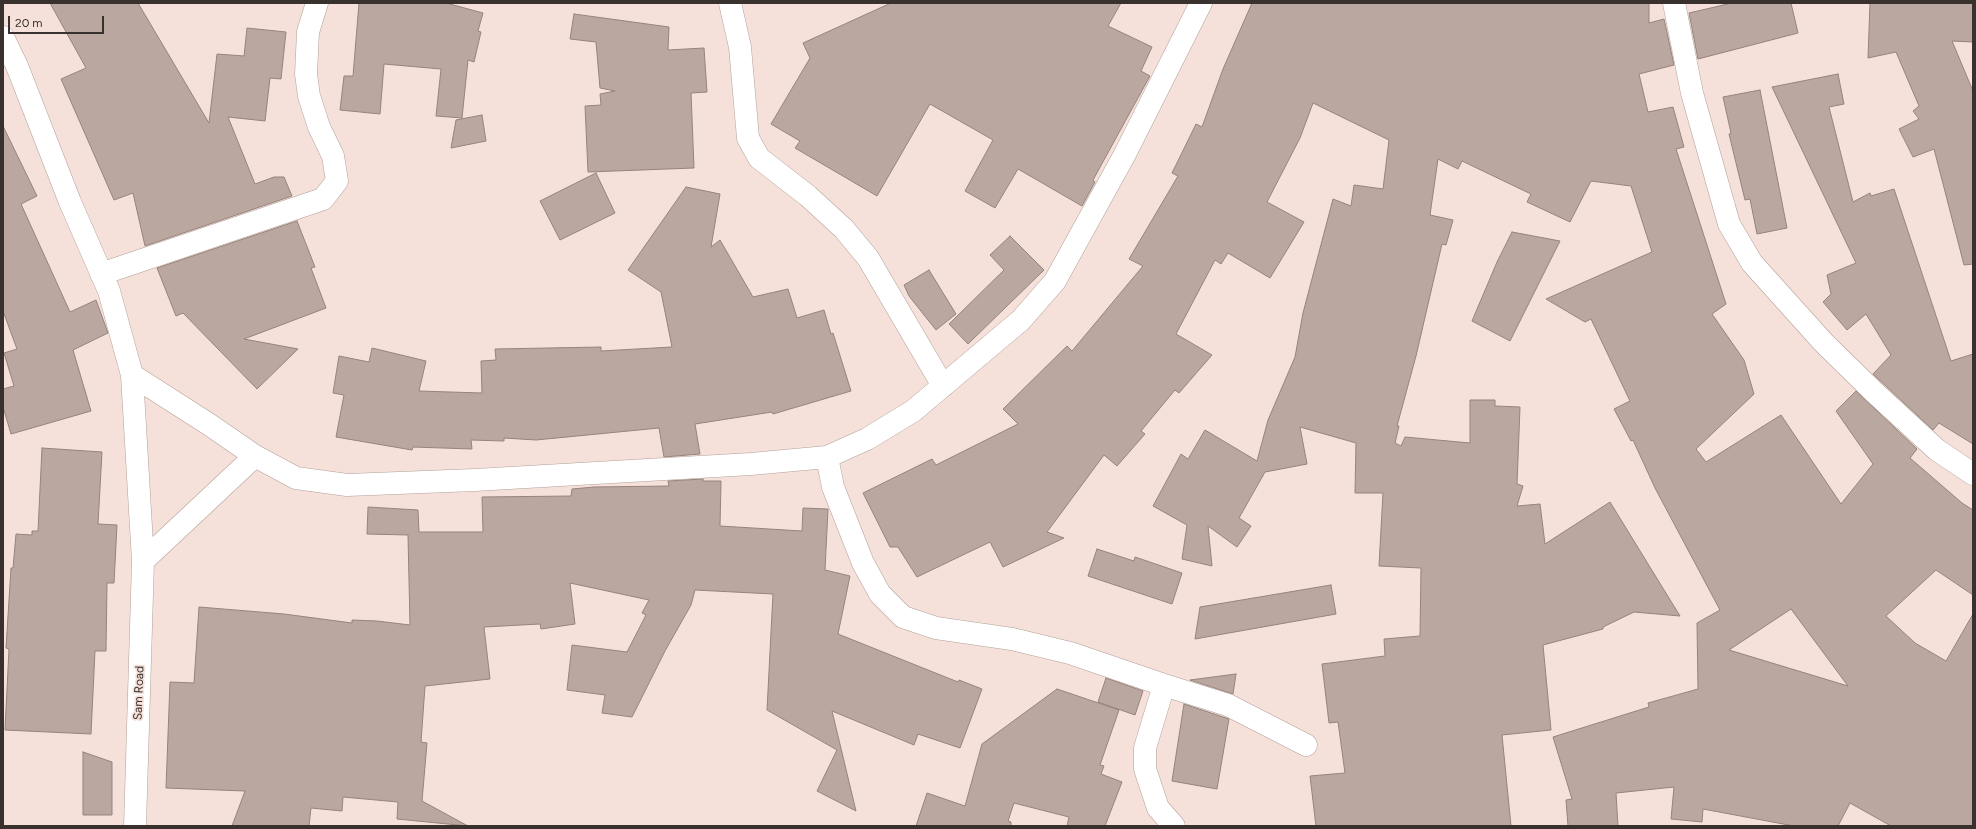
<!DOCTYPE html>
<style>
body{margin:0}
#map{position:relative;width:1976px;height:829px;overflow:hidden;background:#f5e1da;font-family:Figtree,sans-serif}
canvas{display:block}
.frame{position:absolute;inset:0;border:4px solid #38312e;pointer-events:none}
.scale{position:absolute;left:8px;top:16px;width:96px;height:18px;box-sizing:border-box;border:2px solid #38312e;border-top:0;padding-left:5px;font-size:12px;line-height:14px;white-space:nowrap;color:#38312e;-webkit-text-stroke:3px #f5e1da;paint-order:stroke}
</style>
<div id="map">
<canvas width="1976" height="829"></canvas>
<div class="frame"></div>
<div class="scale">20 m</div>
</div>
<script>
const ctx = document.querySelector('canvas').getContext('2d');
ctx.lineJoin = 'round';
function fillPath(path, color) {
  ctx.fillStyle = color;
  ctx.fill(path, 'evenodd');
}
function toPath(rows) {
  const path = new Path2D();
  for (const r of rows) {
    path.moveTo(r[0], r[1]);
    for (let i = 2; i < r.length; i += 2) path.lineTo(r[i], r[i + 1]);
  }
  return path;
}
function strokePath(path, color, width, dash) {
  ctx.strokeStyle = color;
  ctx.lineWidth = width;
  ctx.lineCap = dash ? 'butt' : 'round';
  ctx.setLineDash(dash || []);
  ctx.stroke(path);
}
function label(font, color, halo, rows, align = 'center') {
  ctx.font = font + ' Figtree,sans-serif';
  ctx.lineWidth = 3.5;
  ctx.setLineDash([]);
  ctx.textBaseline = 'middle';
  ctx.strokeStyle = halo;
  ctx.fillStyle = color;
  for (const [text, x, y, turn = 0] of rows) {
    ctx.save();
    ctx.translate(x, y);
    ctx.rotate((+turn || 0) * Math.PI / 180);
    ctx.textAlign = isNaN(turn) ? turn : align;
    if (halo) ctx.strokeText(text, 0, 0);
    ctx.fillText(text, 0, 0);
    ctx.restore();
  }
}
const building = toPath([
 [50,3,138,3,209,123,217,54,244,56,247,28,286,32,281,79,270,78,265,121,228,117,255,184,274,177,284,177,292,196,145,246,133,193,114,200,61,79,86,68,50,3],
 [359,3,446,3,483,13,478,31,481,32,474,62,468,60,462,118,436,116,441,69,384,64,380,114,340,110,344,76,353,76,359,3],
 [891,3,1121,3,1108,26,1152,47,1141,71,1150,76,1093,180,1095,182,1082,206,1018,169,995,208,965,191,993,140,930,104,877,196,795,148,800,141,771,124,810,58,803,43,891,3],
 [1252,3,1649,3,1649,23,1664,19,1674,65,1639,74,1648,112,1673,107,1684,147,1676,149,1726,304,1712,314,1744,360,1754,394,1696,449,1706,462,1781,415,1841,504,1873,464,1836,411,1856,391,1917,449,1910,458,1962,503,1973,510,1973,595,1936,570,1886,616,1915,643,1946,661,1973,614,1973,826,1891,826,1850,803,1838,826,1794,826,1703,809,1702,822,1671,819,1674,787,1616,793,1618,826,1568,826,1566,800,1572,799,1553,737,1649,707,1648,703,1698,689,1697,623,1720,610,1655,488,1633,440,1631,441,1614,409,1630,401,1591,319,1585,322,1546,299,1652,252,1631,186,1591,181,1570,222,1527,202,1531,194,1462,161,1458,169,1438,159,1430,215,1453,220,1446,245,1442,244,1416,356,1397,426,1399,426,1395,443,1401,446,1405,437,1470,443,1470,400,1495,400,1495,406,1520,407,1517,484,1523,486,1517,506,1540,504,1545,544,1610,502,1680,616,1634,612,1603,627,1603,629,1543,645,1551,730,1502,735,1511,826,1316,826,1310,776,1345,773,1338,722,1329,723,1322,664,1385,656,1384,639,1420,636,1421,568,1379,566,1383,493,1355,493,1356,443,1300,427,1307,464,1265,472,1239,518,1251,526,1237,547,1208,526,1212,566,1182,559,1187,525,1153,506,1181,454,1188,459,1205,430,1257,461,1268,420,1295,357,1303,313,1333,199,1351,206,1354,185,1383,189,1389,140,1313,103,1300,138,1267,202,1304,222,1270,278,1228,253,1221,264,1215,260,1176,334,1212,355,1179,393,1175,390,1141,431,1145,434,1117,466,1104,455,1047,532,1064,538,1003,567,990,542,917,577,898,547,890,547,863,493,932,459,936,465,1018,424,1003,409,1067,346,1072,351,1143,266,1129,259,1178,176,1172,173,1196,124,1202,127,1223,69,1252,3],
 [1791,609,1848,686,1729,650,1791,609],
 [1732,3,1791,3,1798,33,1698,59,1689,13,1732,3],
 [1870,3,1973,3,1973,42,1952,41,1973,91,1973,264,1964,265,1934,149,1913,157,1899,129,1919,119,1913,111,1919,106,1896,52,1868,58,1870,3],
 [574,14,669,27,668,50,704,48,707,92,691,93,694,168,588,172,585,106,601,105,600,94,615,91,600,88,596,42,570,39,574,14],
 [1838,74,1844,104,1829,107,1853,202,1870,193,1871,196,1894,189,1951,361,1973,354,1973,444,1939,423,1933,430,1873,374,1891,355,1866,314,1847,330,1823,302,1831,294,1827,275,1856,263,1772,87,1838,74],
 [1760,90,1787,228,1757,234,1750,199,1745,200,1729,134,1731,133,1723,97,1760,90],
 [482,115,486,141,451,148,456,120,482,115],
 [3,126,37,196,21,204,70,312,96,300,108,333,73,350,91,411,11,434,3,407,3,389,14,386,4,353,17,349,3,311,3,126],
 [596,173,615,213,560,240,540,201,596,173],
 [686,187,720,194,711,247,720,240,753,297,788,289,797,318,824,310,831,334,833,333,851,391,773,414,772,412,695,424,700,454,664,457,659,428,536,440,504,438,504,441,471,440,472,449,413,447,412,450,336,437,344,395,333,393,339,356,369,362,372,348,426,361,419,391,482,393,481,361,496,360,495,349,601,347,601,351,672,347,661,292,628,270,686,187],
 [297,221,315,267,311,268,326,308,244,339,298,349,257,389,183,313,176,316,157,268,297,221],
 [1512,232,1560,241,1510,341,1472,321,1497,262,1512,232],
 [1010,236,1044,270,968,344,949,324,1004,270,990,255,1010,236],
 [929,270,956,314,936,330,909,296,904,285,929,270],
 [42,448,102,452,98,524,117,525,114,583,107,583,106,651,95,651,91,734,5,730,9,649,6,648,11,568,13,568,16,534,32,535,32,531,38,531,42,448],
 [703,479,703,481,721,481,720,526,802,531,803,508,828,509,825,570,850,576,838,634,958,682,959,680,982,689,960,748,918,734,914,745,832,711,856,811,817,791,837,750,767,710,773,594,695,590,691,605,665,651,632,717,602,713,605,695,567,690,572,645,627,652,646,615,642,613,649,600,570,583,575,624,541,629,540,624,484,627,490,679,425,686,421,742,427,743,422,801,468,826,397,819,398,802,343,797,342,811,311,808,309,826,232,826,245,791,166,788,170,682,194,683,199,607,284,614,352,623,352,620,377,621,410,625,408,535,367,534,368,507,418,510,419,532,483,532,482,497,571,496,572,489,594,487,669,486,668,481,703,479],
 [1097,549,1134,561,1135,557,1182,573,1172,604,1088,576,1097,549],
 [1331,585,1336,614,1195,639,1200,607,1331,585],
 [1236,674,1233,694,1190,680,1236,674],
 [1106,678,1143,691,1135,715,1098,702,1106,678],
 [1057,689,1119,710,1100,765,1104,766,1101,774,1122,782,1105,826,1067,826,1069,817,1014,803,1008,821,1011,822,1011,826,916,826,927,793,965,806,982,744,1057,689],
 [1184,704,1229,719,1217,789,1172,781,1184,704],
 [83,752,112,762,112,815,83,815,83,752]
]);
const minor = toPath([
 [730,3,740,47,748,138,759,158,808,196,844,229,868,258,943,386],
 [1674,3,1692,93,1729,224,1752,263,1823,342,1874,392,1937,450,1973,474],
 [3,37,17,66,70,202,109,291,132,375,143,561,135,826],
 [101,274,323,199,337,181,333,156,319,127,309,96,306,74,308,32,317,3],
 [132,375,210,425,255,456,296,478,347,485,475,480,751,464,827,457,867,439,913,411,1021,320,1055,281,1125,154,1201,3],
 [827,457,833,487,863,563,880,594,903,617,936,628,1012,639,1070,653,1164,685,1145,748,1145,769,1158,808,1174,826],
 [143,561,255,456],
 [1164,685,1228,705,1306,745]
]);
const streetNames = [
 ["Sam Road",139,693,-88]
];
fillPath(building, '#baa7a0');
strokePath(building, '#95837c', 1);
strokePath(minor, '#b2a098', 23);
strokePath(minor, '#fff', 22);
label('12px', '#38312e', '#f5e1da', streetNames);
</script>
